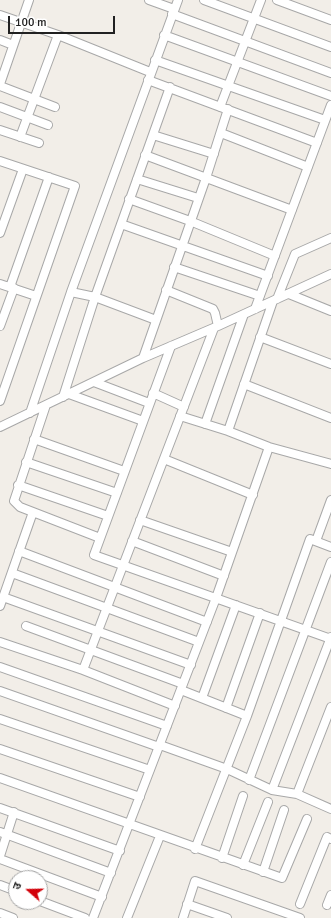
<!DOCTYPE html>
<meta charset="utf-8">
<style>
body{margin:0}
#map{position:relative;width:331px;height:918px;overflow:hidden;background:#f2eee8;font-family:Signika,"Noto Sans Devanagari",sans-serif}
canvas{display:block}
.north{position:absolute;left:8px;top:870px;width:40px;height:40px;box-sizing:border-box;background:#fff;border:1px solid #a6a6a6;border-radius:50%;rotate:290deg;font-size:11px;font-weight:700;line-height:16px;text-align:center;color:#212121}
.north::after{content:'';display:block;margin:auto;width:14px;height:18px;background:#d20009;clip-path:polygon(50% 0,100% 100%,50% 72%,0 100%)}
.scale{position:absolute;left:8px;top:16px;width:107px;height:18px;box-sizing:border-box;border:2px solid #212121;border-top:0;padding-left:5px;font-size:12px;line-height:14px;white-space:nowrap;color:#212121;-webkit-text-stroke:3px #fff;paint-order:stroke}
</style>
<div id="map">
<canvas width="331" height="918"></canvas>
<div class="north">उ</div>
<div class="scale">100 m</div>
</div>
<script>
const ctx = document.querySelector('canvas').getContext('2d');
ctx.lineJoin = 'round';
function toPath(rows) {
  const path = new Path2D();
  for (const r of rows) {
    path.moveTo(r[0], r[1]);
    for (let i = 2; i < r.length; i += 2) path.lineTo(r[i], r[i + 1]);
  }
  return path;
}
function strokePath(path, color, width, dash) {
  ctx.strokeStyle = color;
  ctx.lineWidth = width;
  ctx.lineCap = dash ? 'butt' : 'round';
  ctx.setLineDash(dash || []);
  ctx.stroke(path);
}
const minor = toPath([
 [149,0,174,9],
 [204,0,331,47],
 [277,0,331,20],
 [172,14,331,73],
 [0,15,58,35,150,72],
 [164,35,331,96],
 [0,40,13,45],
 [155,60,325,120],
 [148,80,317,143],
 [0,84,29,0],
 [0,86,55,107],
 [0,107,48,125],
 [220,107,261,0],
 [0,130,39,143],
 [221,133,308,167],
 [153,135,214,154],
 [20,137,58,35],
 [145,155,292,210],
 [0,161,75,186,0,401],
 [137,179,198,198],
 [129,199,190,221,275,256],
 [121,224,268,276],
 [0,233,23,169],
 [174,267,260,296],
 [0,284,36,296],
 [10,287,49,177],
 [166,290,213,309,215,313,218,326],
 [71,292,95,297,156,320],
 [289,294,331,311],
 [277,299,295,254,331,238],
 [255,309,331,105],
 [0,326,14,288],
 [260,337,331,364],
 [171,346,94,555,331,639],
 [143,358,206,178,228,109],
 [94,382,149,403],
 [244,384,331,418],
 [153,393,184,407],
 [69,394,143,421],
 [63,397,95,297,170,87],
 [46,405,14,501,20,507,100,538],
 [30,413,71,292,178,0],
 [180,416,228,431,269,447,331,464],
 [205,424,244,314],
 [0,427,143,358,218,326,331,274],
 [228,431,273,301],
 [34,439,124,471],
 [164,459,253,495],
 [26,462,117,493],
 [18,485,108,516],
 [140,520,232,552],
 [132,541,224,576],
 [316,541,331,500],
 [19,551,207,622],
 [12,573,199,642],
 [3,597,191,665],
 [0,606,33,512],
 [26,626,183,684],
 [0,642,83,670,175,706],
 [0,667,167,726],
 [83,670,214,328],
 [181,690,247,716],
 [0,691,159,747],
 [202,698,236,605],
 [226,708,260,613],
 [0,719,150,770],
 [160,745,227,769,272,790,297,794,331,809],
 [0,749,140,797],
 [0,778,282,878,307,819],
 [249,780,331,562],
 [272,790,331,637],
 [297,794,331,707],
 [0,808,120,851],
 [0,832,111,873],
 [195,849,247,716,310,539,331,547],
 [0,856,14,812],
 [222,858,243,796],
 [0,859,102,897],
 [243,865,268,802],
 [263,872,284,810],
 [0,885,16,891],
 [40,901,85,918],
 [187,904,227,918],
 [300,904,327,837,331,839],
 [327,905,331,895],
 [0,913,13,918],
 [93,918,216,598,269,447],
 [127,918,160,836],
 [183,918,195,881,300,918]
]);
strokePath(minor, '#a8a8a8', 10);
strokePath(minor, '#fff', 8);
</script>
